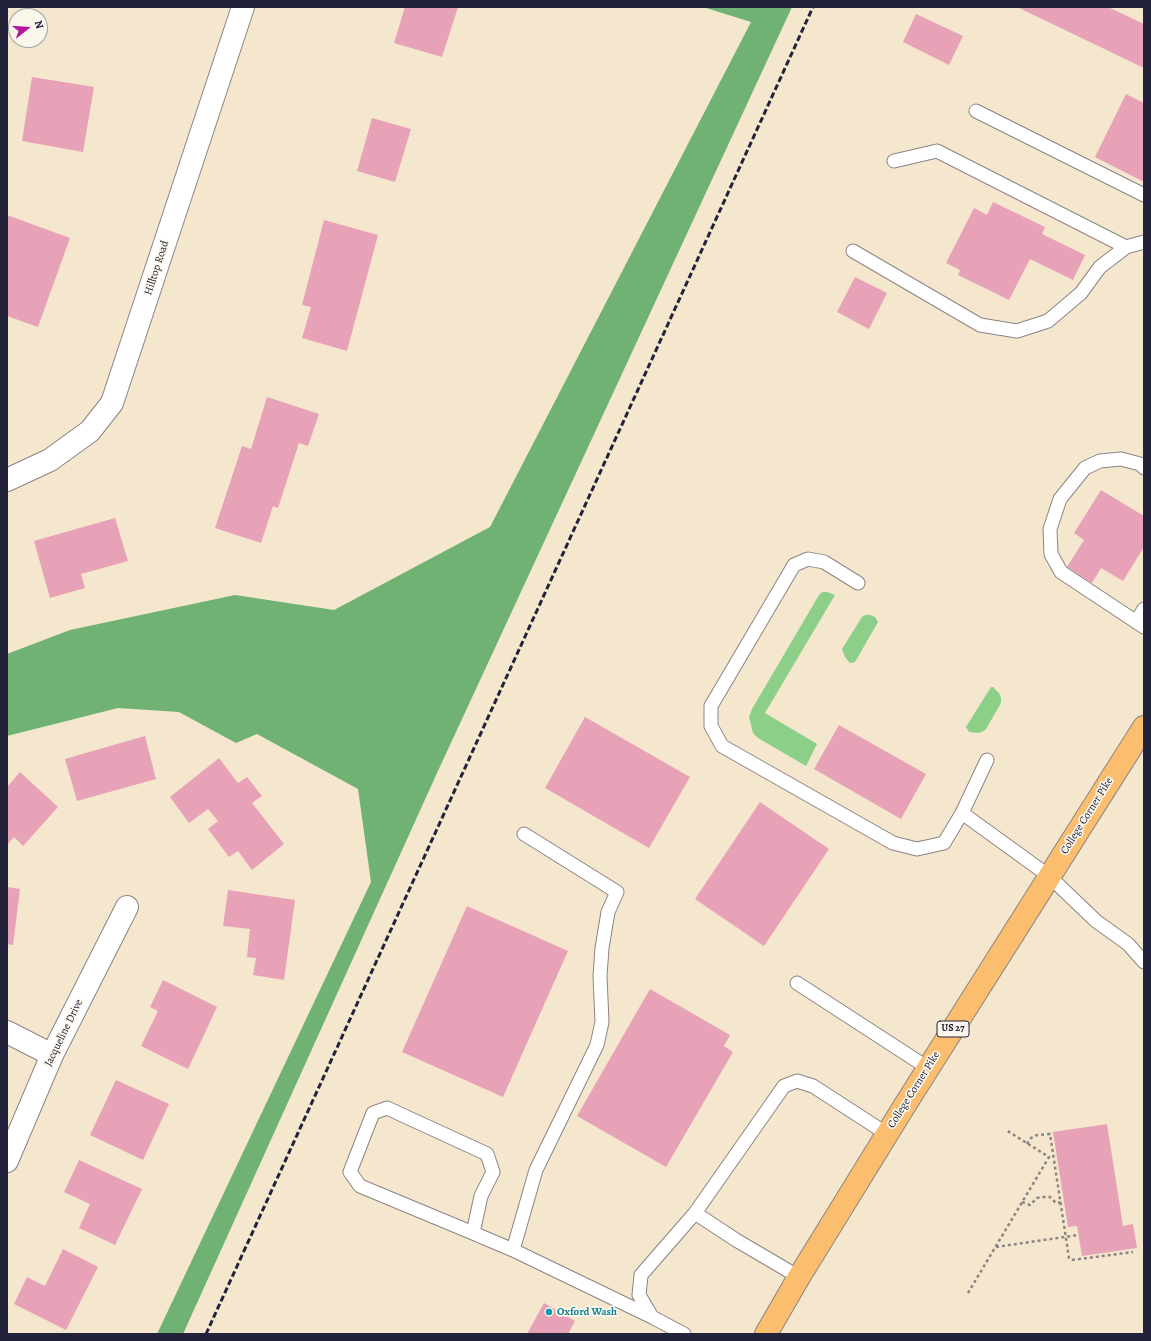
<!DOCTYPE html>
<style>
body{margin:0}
#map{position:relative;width:1151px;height:1341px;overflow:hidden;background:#f5e6ce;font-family:Alegreya,serif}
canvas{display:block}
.frame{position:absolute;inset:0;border:8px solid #22223b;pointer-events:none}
.north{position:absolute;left:8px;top:8px;width:40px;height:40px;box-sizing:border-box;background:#fbf7ec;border:1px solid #a4a2a5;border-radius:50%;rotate:73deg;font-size:11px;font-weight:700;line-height:16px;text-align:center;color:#22223b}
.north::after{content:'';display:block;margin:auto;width:14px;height:18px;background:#b5179e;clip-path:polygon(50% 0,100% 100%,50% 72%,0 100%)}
</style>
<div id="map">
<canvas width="1151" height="1341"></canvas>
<div class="frame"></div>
<div class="north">N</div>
</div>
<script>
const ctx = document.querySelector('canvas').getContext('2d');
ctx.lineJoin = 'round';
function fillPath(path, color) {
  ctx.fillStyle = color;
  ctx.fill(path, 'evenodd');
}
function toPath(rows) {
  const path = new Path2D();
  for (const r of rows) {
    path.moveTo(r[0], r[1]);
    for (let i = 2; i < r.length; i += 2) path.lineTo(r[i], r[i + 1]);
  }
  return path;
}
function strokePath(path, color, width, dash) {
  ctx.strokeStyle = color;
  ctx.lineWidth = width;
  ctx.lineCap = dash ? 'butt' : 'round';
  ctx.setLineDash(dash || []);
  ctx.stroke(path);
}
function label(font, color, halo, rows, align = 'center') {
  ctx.font = font + ' Alegreya,serif';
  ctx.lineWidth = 3.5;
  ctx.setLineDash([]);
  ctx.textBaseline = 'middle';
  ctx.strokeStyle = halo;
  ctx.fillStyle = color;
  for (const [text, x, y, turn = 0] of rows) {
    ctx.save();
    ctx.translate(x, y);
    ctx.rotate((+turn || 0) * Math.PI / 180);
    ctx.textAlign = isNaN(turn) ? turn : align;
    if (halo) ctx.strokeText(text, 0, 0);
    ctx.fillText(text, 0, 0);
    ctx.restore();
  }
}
const green = toPath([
 [822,592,827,592,835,595,765,713,817,744,806,766,758,738,753,733,749,717,752,709,819,595],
 [865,615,870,615,875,617,878,622,855,662,850,663,845,657,842,649,862,617],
 [991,687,993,687,999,693,1001,698,1001,703,986,729,982,732,977,733,969,732,966,727]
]);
const forest = toPath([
 [703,7,792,7,437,773,183,1334,157,1334,371,882,358,789,257,734,236,743,179,712,118,708,7,736,7,654,70,630,235,595,334,610,490,527,751,22]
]);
const building = toPath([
 [405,7,458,7,442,57,394,43],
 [1017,7,1108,7,1144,24,1144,68],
 [916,14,963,36,949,65,903,42],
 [32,77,94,87,83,152,22,141],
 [1126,94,1144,103,1144,182,1095,157],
 [372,118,411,129,395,182,357,171],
 [993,202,1045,227,1042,234,1085,255,1073,280,1030,259,1009,300,958,275,960,270,946,263,974,208,987,215],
 [7,215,70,238,38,327,7,316],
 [324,220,378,235,347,351,302,338,311,307,302,305],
 [855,277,887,293,869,329,837,312],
 [267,397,319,414,308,446,299,443,278,508,273,506,261,543,215,528,242,446,251,449],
 [1101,490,1144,516,1144,547,1123,581,1101,568,1092,583,1067,567,1084,540,1074,533],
 [115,518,128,561,81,574,85,588,50,598,34,541],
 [585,717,690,777,649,848,545,788],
 [839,725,926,774,901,819,814,769],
 [145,736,156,779,77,801,65,759],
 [219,758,238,783,247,777,262,796,252,803,284,844,252,870,238,851,229,857,208,829,218,821,208,809,189,823,170,797],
 [20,772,58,807,23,846,14,837,7,845,7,787],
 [760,802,829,849,764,946,695,899],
 [7,887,20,889,13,945,7,944],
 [228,890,295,900,284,980,253,975,256,958,247,957,250,929,223,926],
 [467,906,568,951,503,1097,402,1052],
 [163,980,217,1007,188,1069,141,1046,158,1011,150,1007],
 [650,989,730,1035,724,1046,733,1052,666,1167,577,1116],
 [116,1080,169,1104,143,1160,90,1135],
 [1107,1124,1123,1226,1133,1224,1137,1248,1082,1256,1077,1226,1068,1227,1053,1132],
 [79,1160,142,1189,115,1245,79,1228,90,1204,64,1192],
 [63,1249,98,1267,66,1330,14,1304,27,1277,45,1286],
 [544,1303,575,1321,568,1334,527,1334]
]);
const path = toPath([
 [1027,1144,1031,1138,1037,1135,1050,1134,1069,1258,1072,1260,1133,1252],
 [1022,1202,1030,1205,1037,1198,1043,1197,1050,1197,1056,1203,1064,1202],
 [996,1247,1078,1235],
 [968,1293,1049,1157,1006,1130]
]);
const lane = toPath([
 [976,111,1144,195],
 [894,161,937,151,1126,247],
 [853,251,980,325,1017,331,1048,321,1081,293,1100,267,1126,247,1144,242],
 [1144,468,1140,464,1121,459,1100,461,1085,468,1060,499,1050,529,1051,554,1061,572,1144,627],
 [858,583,824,562,808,559,794,565,711,706,711,726,722,746,893,843,917,849,944,843,962,813],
 [1136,622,1144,609],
 [987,760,962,813,1049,876,1096,921,1128,944,1144,962],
 [797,983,928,1068],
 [695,1213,784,1086,797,1081,813,1086,887,1134],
 [473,1233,360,1186,350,1172,373,1113,387,1108,487,1154,493,1172,481,1196,473,1233,513,1250,652,1317],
 [513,1250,536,1170,597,1045,602,1022,600,976,602,948,608,912,617,892,524,834],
 [684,1334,652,1317,639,1295,641,1275,695,1213,736,1240,799,1277]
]);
const street = toPath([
 [7,480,50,460,90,431,112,403,243,7],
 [7,1032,52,1055],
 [7,1161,52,1055,127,907]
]);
const highway = toPath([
 [766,1334,799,1277,905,1105,1144,727]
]);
const rail = toPath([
 [206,1334,813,7]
]);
const markers = [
 [549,1312,4,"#0f9aa8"]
];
const shields = [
 [953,1029,32]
];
const shieldNames = [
 ["US 27",953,1029]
];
const streetNames = [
 ["Hilltop Road",157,268,-72],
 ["College Corner Pike",1087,816,-58],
 ["Jacqueline Drive",64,1033,-64],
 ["College Corner Pike",914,1090,-58]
];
const cultureNames = [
 ["Oxford Wash",557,1312]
];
fillPath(green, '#8bcf88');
fillPath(forest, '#70b274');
fillPath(building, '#e7a2b7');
strokePath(lane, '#8c8484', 15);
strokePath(street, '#8c8484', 24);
strokePath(highway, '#8c8484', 24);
strokePath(path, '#8c8484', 2.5, [3, 3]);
strokePath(lane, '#fff', 13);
strokePath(street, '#fff', 22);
strokePath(highway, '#fbbd6e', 22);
strokePath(rail, '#22223b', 3, [6, 3]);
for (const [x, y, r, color] of markers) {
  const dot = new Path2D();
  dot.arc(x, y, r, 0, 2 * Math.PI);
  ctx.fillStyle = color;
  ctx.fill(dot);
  strokePath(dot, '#fbf7ec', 1.5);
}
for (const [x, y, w] of shields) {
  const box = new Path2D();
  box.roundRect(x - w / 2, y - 8, w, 16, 3);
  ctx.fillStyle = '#fbf7ec';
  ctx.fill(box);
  strokePath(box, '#22223b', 1);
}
label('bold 10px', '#22223b', null, shieldNames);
label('11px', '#22223b', '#fbf7ec', streetNames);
label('bold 11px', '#0d838f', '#fbf7ec', cultureNames, 'left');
</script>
